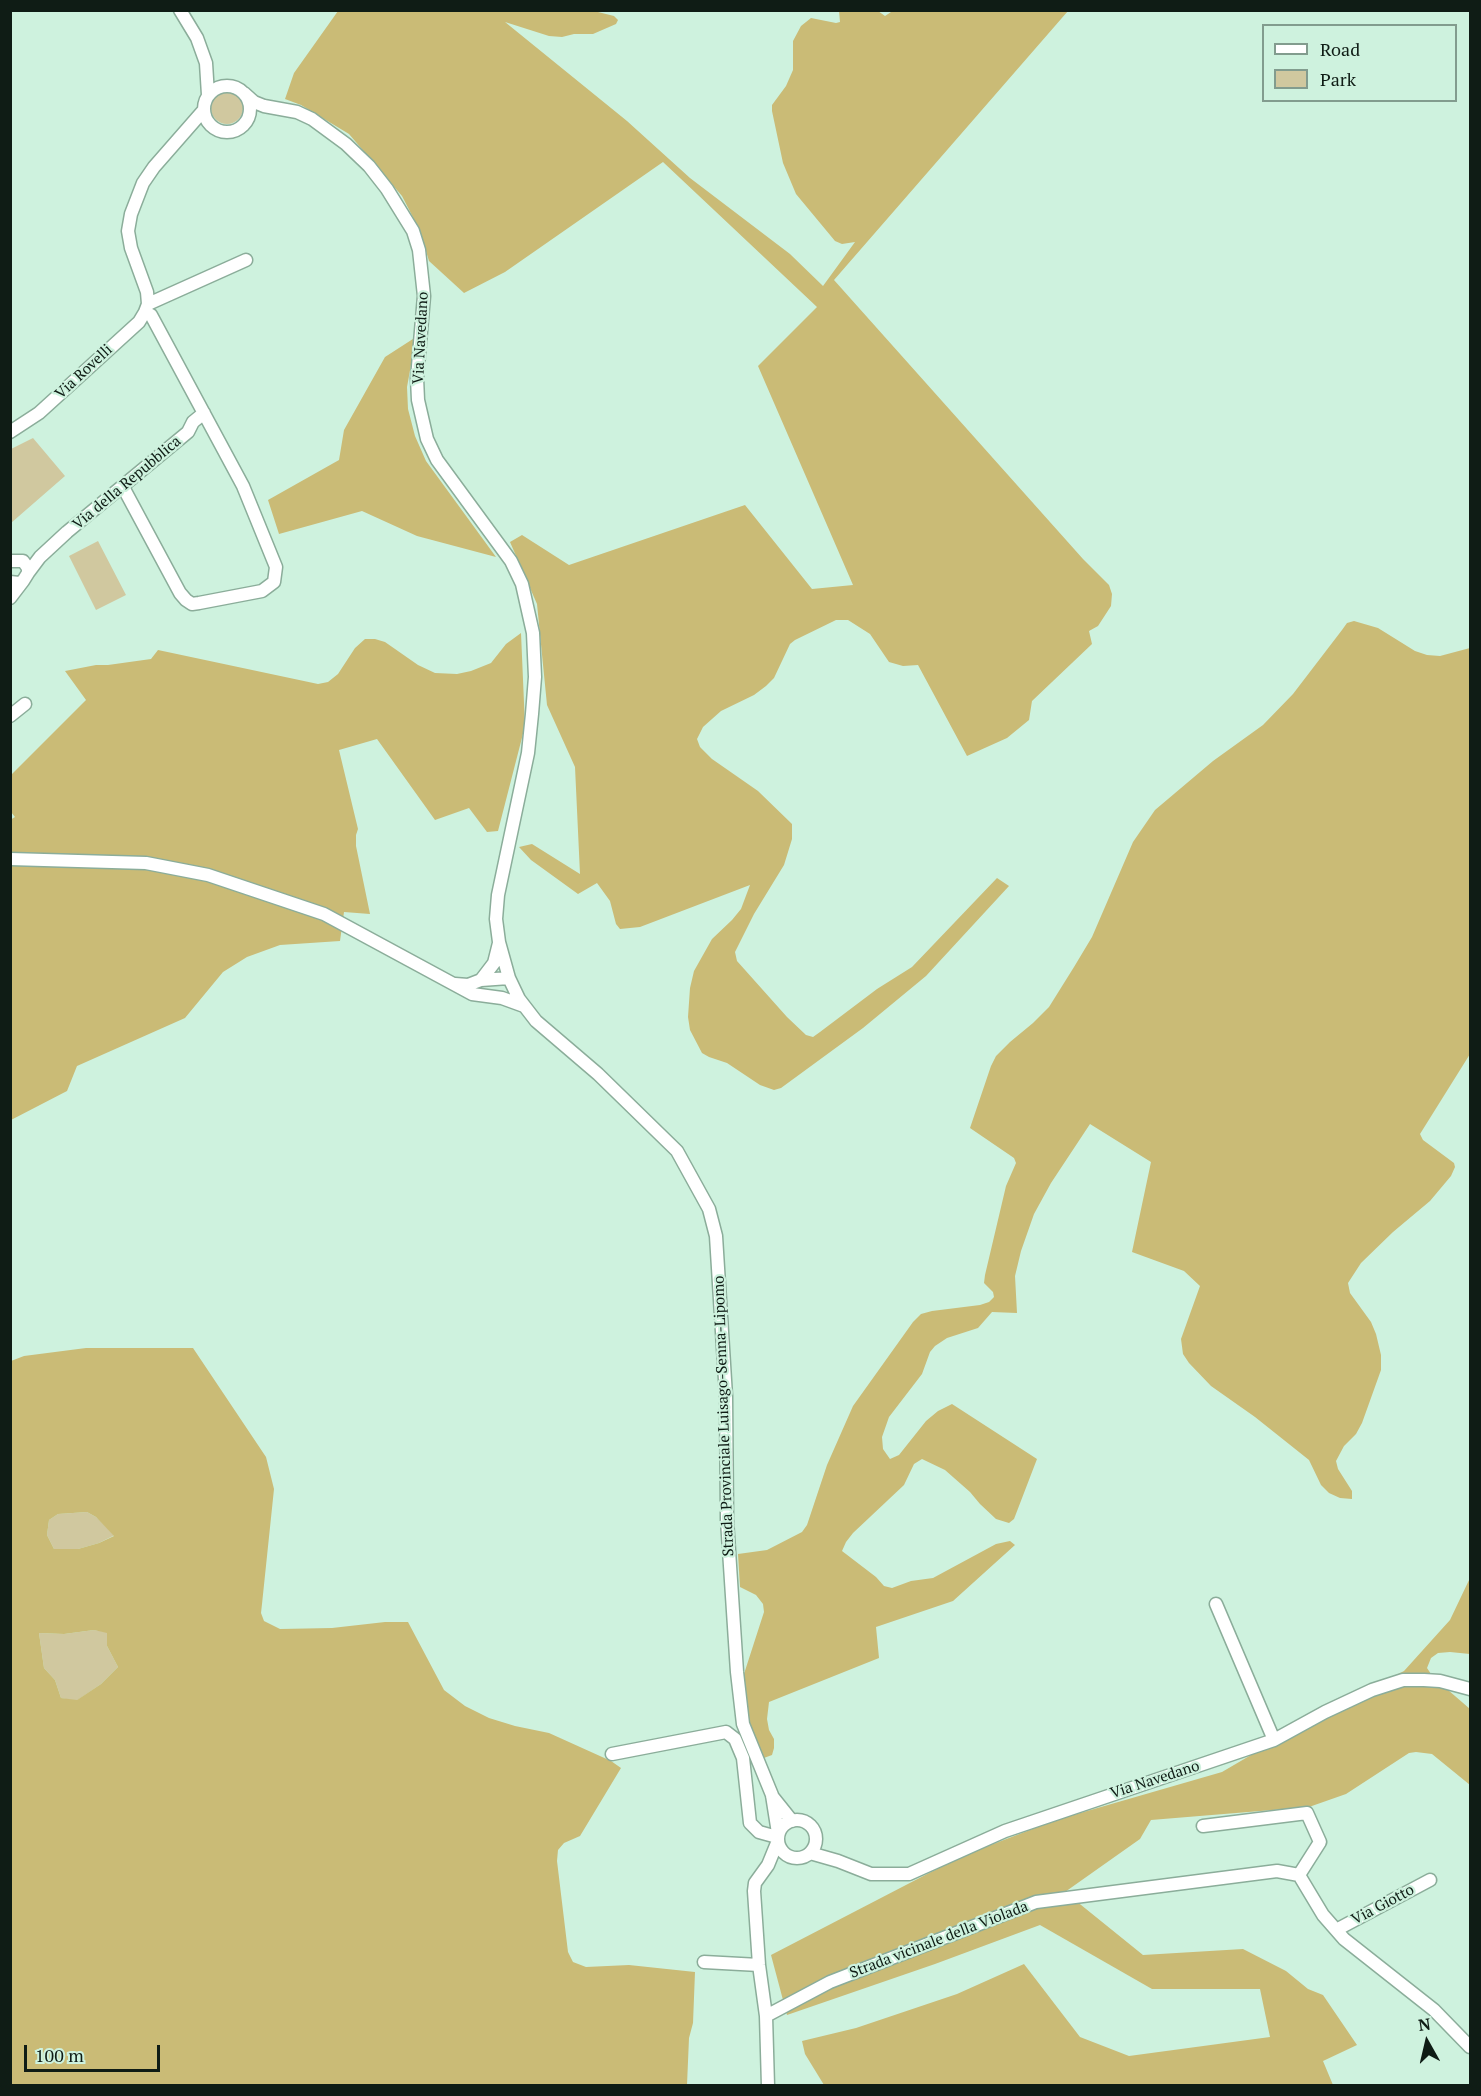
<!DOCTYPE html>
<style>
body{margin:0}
#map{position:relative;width:1481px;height:2096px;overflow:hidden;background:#cef2de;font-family:"PT Serif",serif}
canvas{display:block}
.frame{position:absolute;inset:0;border:12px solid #0f1c15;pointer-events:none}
.legend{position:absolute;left:1262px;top:24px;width:195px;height:78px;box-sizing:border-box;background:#cef2de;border:2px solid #829c8e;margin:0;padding:8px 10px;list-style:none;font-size:18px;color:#0f1c15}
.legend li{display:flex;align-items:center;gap:12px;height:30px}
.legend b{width:30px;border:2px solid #829c8e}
.north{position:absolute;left:1397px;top:2012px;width:60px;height:60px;-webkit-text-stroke:4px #cef2de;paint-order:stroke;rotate:352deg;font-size:16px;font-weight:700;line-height:24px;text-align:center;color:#0f1c15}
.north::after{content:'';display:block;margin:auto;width:21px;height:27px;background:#0f1c15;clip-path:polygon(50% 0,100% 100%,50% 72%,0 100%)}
.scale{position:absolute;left:24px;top:2045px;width:136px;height:27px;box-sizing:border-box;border:3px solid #0f1c15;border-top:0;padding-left:8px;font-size:18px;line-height:21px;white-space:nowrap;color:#0f1c15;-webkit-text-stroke:4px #cef2de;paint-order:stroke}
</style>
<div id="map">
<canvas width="1481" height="2096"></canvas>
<div class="frame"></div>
<ul class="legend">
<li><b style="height:8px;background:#fff"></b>Road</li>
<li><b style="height:16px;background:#d0c89f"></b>Park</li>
</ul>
<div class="north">N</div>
<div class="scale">100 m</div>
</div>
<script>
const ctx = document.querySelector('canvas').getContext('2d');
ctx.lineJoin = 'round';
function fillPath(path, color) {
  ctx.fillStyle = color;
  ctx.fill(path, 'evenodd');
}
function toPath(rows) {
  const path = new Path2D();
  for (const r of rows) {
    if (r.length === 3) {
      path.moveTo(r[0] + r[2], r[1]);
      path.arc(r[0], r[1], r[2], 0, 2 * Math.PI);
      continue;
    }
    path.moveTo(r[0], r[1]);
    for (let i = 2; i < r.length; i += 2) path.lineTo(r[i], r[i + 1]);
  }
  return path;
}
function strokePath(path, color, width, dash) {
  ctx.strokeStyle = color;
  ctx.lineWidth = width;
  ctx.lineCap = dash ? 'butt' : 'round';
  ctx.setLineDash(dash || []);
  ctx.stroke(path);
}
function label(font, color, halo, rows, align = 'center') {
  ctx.font = font + ' "PT Serif",serif';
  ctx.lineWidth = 4.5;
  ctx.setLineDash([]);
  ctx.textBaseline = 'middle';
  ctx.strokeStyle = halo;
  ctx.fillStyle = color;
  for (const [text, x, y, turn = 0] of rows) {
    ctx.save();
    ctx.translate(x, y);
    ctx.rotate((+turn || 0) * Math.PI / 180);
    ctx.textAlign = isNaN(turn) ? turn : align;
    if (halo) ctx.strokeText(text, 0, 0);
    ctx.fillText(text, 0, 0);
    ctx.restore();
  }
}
const green = toPath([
 [227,108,16],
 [33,438,65,476,11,523,11,449],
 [98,541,126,595,96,610,69,556],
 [87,1512,96,1517,115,1535,99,1543,78,1549,54,1549,47,1535,49,1520,58,1514],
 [94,1630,107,1632,107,1646,118,1667,101,1684,76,1701,61,1698,55,1680,44,1668,39,1633,64,1634]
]);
const forest = toPath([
 [590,10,614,16,618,20,616,24,593,34,574,34,562,37,549,36,505,22,627,121,690,178,790,254,823,286,855,242,842,244,835,241,796,194,783,163,772,111,772,105,786,86,793,70,793,41,801,26,811,18,836,23,840,22,839,11,878,11,885,16,894,10,1068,11,834,280,1083,559,1109,585,1112,594,1111,606,1098,626,1089,631,1092,644,1032,701,1029,720,1007,738,967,756,918,665,903,666,889,662,870,634,848,620,836,620,795,640,790,644,774,678,766,686,754,695,721,711,703,727,697,739,700,747,712,759,758,791,792,824,792,839,784,865,754,914,735,952,737,961,787,1017,806,1035,813,1037,820,1032,877,989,912,967,997,878,1009,886,926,976,863,1028,781,1088,774,1090,760,1085,727,1063,709,1057,702,1053,690,1030,688,1017,690,988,694,971,712,939,732,920,741,909,750,885,640,927,620,929,616,924,610,901,597,883,578,894,531,860,519,847,532,844,580,874,575,767,547,705,537,604,510,542,522,535,569,565,745,505,812,589,853,585,758,366,817,307,663,162,505,272,464,293,429,261,420,231,402,196,349,134,301,105,285,99,294,73,338,11],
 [416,337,407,387,408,409,415,436,426,461,496,557,417,536,362,511,279,534,268,500,339,460,344,430,385,357],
 [1354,621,1378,628,1415,651,1427,655,1440,656,1470,648,1470,1054,1420,1134,1423,1140,1454,1163,1455,1167,1451,1176,1430,1201,1393,1232,1361,1263,1348,1283,1350,1293,1371,1322,1376,1334,1381,1355,1381,1370,1362,1423,1356,1434,1344,1446,1336,1461,1338,1469,1352,1491,1352,1499,1340,1498,1329,1493,1321,1485,1309,1460,1255,1417,1211,1386,1189,1363,1183,1354,1181,1339,1200,1286,1184,1271,1132,1252,1151,1162,1090,1124,1051,1183,1034,1214,1021,1251,1015,1276,1017,1313,992,1312,978,1328,947,1338,935,1346,930,1352,922,1374,889,1417,882,1437,883,1449,890,1459,899,1455,926,1421,938,1411,952,1404,1037,1459,1014,1519,1009,1523,996,1519,980,1504,970,1492,945,1470,922,1459,914,1464,904,1485,853,1533,846,1542,842,1551,876,1577,884,1586,892,1588,911,1581,933,1578,996,1544,1010,1541,1015,1545,953,1601,876,1627,879,1658,769,1702,767,1719,769,1730,774,1739,774,1748,772,1755,753,1762,743,1677,764,1612,763,1604,756,1595,740,1587,738,1554,767,1550,802,1532,807,1525,827,1465,853,1406,913,1322,921,1314,932,1311,980,1305,989,1302,994,1297,993,1292,984,1283,985,1275,1006,1186,1016,1163,1014,1158,970,1128,991,1066,996,1056,1010,1042,1033,1023,1049,1007,1074,967,1092,937,1133,842,1155,810,1213,761,1263,725,1293,694,1342,630,1347,623],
 [521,633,525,726,498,831,487,832,469,808,435,820,377,739,339,750,358,829,356,835,356,846,370,914,344,912,340,941,280,945,247,957,223,972,185,1018,77,1066,67,1091,11,1120,10,820,15,817,11,812,11,775,86,700,65,671,96,665,108,665,151,659,158,650,318,684,328,682,338,674,355,648,365,639,375,639,385,642,418,665,435,673,457,674,471,671,491,663,506,644],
 [86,1348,193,1348,266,1457,274,1489,262,1604,261,1613,264,1621,280,1629,332,1628,385,1622,408,1622,444,1690,465,1706,489,1718,515,1726,549,1733,611,1761,621,1768,580,1836,564,1843,558,1850,557,1861,568,1952,573,1962,586,1967,629,1965,695,1972,693,2023,689,2038,687,2085,11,2085,11,1361,24,1356],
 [87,1512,96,1517,114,1536,99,1543,78,1549,54,1549,47,1535,49,1520,58,1514],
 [94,1630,107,1633,107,1646,118,1667,101,1684,77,1700,61,1698,55,1680,44,1668,39,1633,64,1634],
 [1470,1578,1470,1654,1450,1652,1438,1653,1431,1658,1427,1668,1433,1677,1470,1709,1470,1785,1432,1754,1416,1752,1409,1753,1346,1794,1309,1807,1151,1820,1140,1839,1065,1892,1143,1955,1243,1949,1286,1971,1308,1989,1323,1995,1357,2045,1323,2061,1333,2085,824,2085,805,2054,802,2041,856,2028,957,1994,1024,1964,1080,2037,1129,2056,1270,2037,1260,1989,1152,1989,1040,1925,935,1964,787,2015,771,1955,931,1872,975,1851,1056,1820,1222,1772,1328,1710,1404,1671,1450,1620]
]);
const minor = toPath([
 [180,10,197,38,206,63,208,95],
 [227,109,23],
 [244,93,254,102,264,106,297,112,312,119,346,144,369,166,387,189,413,231,419,250,424,296,417,378,418,400,427,439,437,460,511,561,522,584,533,633,535,677,532,714,528,753,498,895,496,919,499,942,509,978,519,999,536,1021,598,1074,677,1151,709,1209,716,1236,726,1396,727,1520,737,1672,743,1724,772,1795,778,1833],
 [148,304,246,260],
 [10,432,39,413,139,322,145,312,148,304,147,292,131,248,128,231,131,214,143,183,154,167,203,111],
 [123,487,180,593,186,600,192,604,199,603,262,591,274,582,276,567,243,486,151,315,145,312],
 [10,561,23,561,28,568,28,573,23,581,19,583,10,582],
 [28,573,40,557,67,532,188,432,193,422,204,413],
 [10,598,23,581],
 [10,716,25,704],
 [10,859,146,863,208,875,324,914,472,994,502,998,524,1006],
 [481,980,494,963,499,943],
 [455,984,468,985,481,980,509,978],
 [1216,1604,1274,1740],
 [612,1754,726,1732,735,1739,743,1758,750,1823,759,1832,777,1837],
 [772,1796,792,1821],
 [797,1839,19],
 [1203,1826,1307,1813,1320,1842,1299,1875,1323,1915,1344,1939,1434,2010,1470,2047],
 [810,1853,838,1861,871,1874,909,1874,1005,1831,1274,1740,1325,1712,1372,1690,1403,1680,1424,1680,1440,1681,1470,1689],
 [1336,1930,1430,1880],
 [704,1962,759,1965],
 [766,2016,830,1982,1036,1902,1277,1871,1299,1875],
 [768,2086,766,2016,759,1965,754,1891,755,1883,768,1865,777,1843]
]);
const streetNames = [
 ["Via Navedano",421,338,-87],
 ["Via Rovelli",84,372,-43],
 ["Via della Repubblica",127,483,-40],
 ["Strada Provinciale Luisago-Senna-Lipomo",724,1416,-92],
 ["Via Navedano",1155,1780,-18],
 ["Via Giotto",1383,1905,-28],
 ["Strada vicinale della Violada",939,1940,-21]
];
fillPath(green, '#d0c89f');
fillPath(forest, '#cabb76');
strokePath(minor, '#8bad9a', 15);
strokePath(minor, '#fff', 12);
label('15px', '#0f1c15', '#cef2de', streetNames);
</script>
